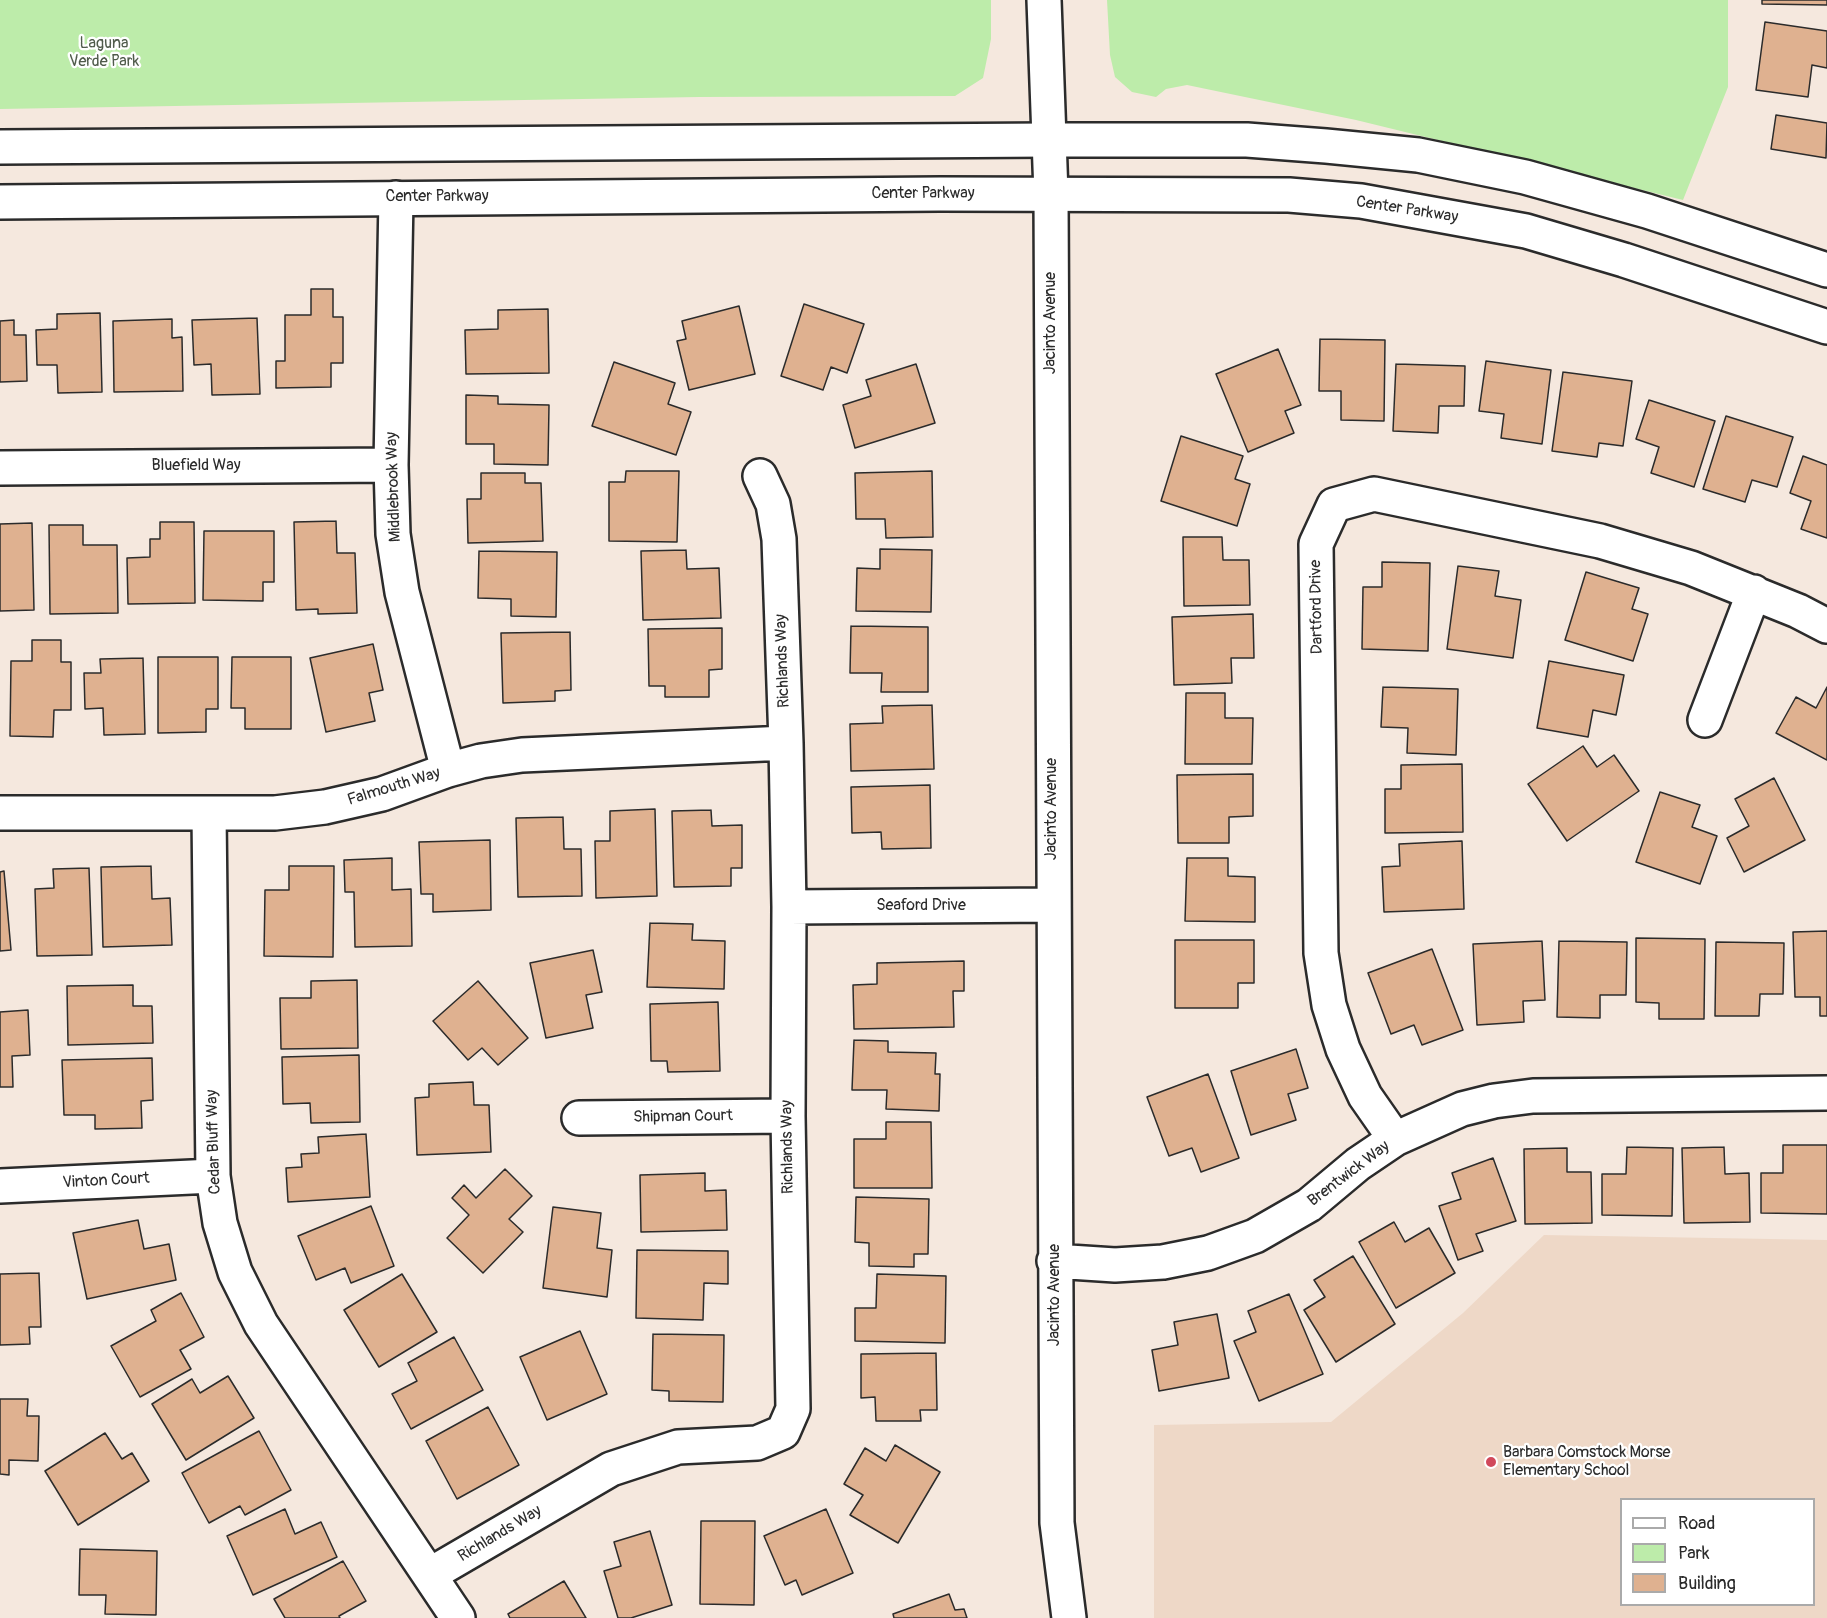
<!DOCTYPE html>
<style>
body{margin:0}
#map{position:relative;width:1827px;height:1618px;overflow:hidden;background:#f5e8de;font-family:Pangolin,sans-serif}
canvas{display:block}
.legend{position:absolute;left:1620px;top:1498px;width:195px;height:108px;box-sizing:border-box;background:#fff;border:2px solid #aaa;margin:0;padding:8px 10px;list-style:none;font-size:18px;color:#2b2b2b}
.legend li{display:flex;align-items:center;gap:12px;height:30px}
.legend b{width:30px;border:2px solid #aaa}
</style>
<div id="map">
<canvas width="1827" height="1618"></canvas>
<ul class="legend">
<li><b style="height:8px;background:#fff"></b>Road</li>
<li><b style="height:16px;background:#bdecaa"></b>Park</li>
<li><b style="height:16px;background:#dfb190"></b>Building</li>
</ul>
</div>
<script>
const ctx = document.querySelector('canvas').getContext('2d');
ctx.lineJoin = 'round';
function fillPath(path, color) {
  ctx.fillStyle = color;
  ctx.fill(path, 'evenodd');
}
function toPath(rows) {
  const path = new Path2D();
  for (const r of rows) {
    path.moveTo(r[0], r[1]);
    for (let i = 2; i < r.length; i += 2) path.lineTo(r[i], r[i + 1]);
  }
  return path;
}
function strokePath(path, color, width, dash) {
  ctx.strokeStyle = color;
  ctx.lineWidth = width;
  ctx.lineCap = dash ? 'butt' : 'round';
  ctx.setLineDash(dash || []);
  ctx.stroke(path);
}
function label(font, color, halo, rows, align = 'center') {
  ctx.font = font + ' Pangolin,sans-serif';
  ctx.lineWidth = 4.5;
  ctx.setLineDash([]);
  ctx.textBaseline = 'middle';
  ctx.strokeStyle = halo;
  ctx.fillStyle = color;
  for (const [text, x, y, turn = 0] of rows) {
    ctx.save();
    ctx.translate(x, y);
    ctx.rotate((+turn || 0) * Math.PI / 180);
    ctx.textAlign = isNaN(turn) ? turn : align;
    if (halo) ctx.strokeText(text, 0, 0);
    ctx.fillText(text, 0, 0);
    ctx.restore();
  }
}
const built = toPath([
 [1544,1235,1827,1240,1827,1618,1154,1618,1154,1425,1331,1422,1463,1313],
 [1622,1500,1814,1500,1814,1604,1622,1604]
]);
const green = toPath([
 [0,0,991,0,991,39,983,78,955,96,699,97,0,109],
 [1107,0,1728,0,1728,87,1683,200,1356,120,1187,85,1166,89,1156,97,1132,92,1115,77,1110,55]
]);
const building = toPath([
 [1762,0,1827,0,1827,5,1762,4,1762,0],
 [1765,22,1827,31,1827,68,1812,65,1808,97,1756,90,1765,22],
 [1776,115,1827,123,1826,158,1771,149,1776,115],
 [311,289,333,289,333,317,343,317,343,363,331,363,331,387,276,388,276,361,285,361,285,315,311,315,311,289],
 [804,304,864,324,847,373,831,367,823,390,781,376,804,304],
 [739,306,755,374,689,390,677,341,686,339,682,321,739,306],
 [548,309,549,373,466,374,465,330,498,329,498,310,548,309],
 [100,313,102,392,58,393,57,365,37,365,36,330,57,329,57,314,100,313],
 [257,318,260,394,212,395,211,364,194,365,192,320,257,318],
 [172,319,172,338,182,337,183,391,114,392,113,321,172,319],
 [14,320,14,335,26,335,27,381,0,382,0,321,14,320],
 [1320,339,1385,340,1384,421,1341,420,1341,391,1319,391,1320,339],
 [1278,349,1301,405,1285,411,1294,433,1248,452,1216,374,1278,349],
 [1486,361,1551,370,1542,444,1501,438,1504,414,1479,411,1486,361],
 [614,362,675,383,668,404,691,412,676,455,592,426,614,362],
 [916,364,935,423,855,448,843,405,871,396,866,380,916,364],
 [1396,364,1465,366,1464,406,1439,406,1438,433,1393,431,1396,364],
 [1563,372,1632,381,1623,446,1599,443,1597,457,1552,451,1563,372],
 [466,395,498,396,498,404,549,405,548,465,494,464,494,444,466,444,466,395],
 [1649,400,1715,421,1694,487,1651,473,1659,447,1636,439,1649,400],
 [1726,416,1793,437,1777,487,1752,480,1745,502,1703,489,1726,416],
 [1181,436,1243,456,1235,479,1250,484,1237,526,1161,501,1181,436],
 [1803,456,1827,465,1827,538,1801,529,1811,501,1790,493,1803,456],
 [626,471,679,471,677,542,609,541,609,482,625,482,626,471],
 [932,471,933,537,886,538,885,519,856,519,855,473,932,471],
 [481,473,525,473,525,483,541,483,543,541,468,543,467,499,481,499,481,473],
 [336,521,337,553,355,553,357,613,318,614,318,609,296,610,294,522,336,521],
 [160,522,194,522,195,603,128,604,127,558,150,557,150,539,160,539,160,522],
 [32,523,34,610,0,611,0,524,32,523],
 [49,525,83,525,83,545,117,545,118,613,50,614,49,525],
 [204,531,274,531,274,582,263,582,263,601,203,600,204,531],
 [1183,537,1222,537,1223,560,1249,560,1250,605,1184,606,1183,537],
 [880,549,932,550,931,612,856,611,857,568,880,569,880,549],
 [686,550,687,569,719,568,721,618,643,620,641,551,686,550],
 [479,551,557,552,556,617,511,616,511,599,478,598,479,551],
 [1382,562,1430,563,1428,651,1362,649,1363,587,1382,587,1382,562],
 [1458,566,1499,571,1495,596,1521,600,1513,658,1447,649,1458,566],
 [1586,572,1639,588,1632,609,1648,614,1633,661,1565,640,1586,572],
 [1253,614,1254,658,1231,658,1232,683,1174,685,1172,617,1253,614],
 [851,626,928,627,928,692,881,692,882,673,850,673,851,626],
 [722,628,722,669,709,670,709,697,665,697,665,686,649,686,648,629,722,628],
 [570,632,571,690,555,691,555,701,503,703,501,633,570,632],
 [32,640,61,640,61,662,71,662,71,710,54,710,53,737,10,736,11,661,32,661,32,640],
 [373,644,383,690,369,693,375,721,326,732,310,658,373,644],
 [158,657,218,657,218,709,206,709,206,732,158,733,158,657],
 [232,657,291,657,291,729,245,729,245,708,231,708,232,657],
 [143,658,145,734,104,735,103,708,85,709,84,673,101,673,100,659,143,658],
 [1549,661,1624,675,1616,715,1593,710,1588,737,1537,728,1549,661],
 [1383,687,1458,689,1456,755,1407,753,1408,728,1381,727,1383,687],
 [1827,687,1827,760,1776,733,1796,697,1816,708,1827,687],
 [1186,693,1225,693,1225,718,1253,718,1252,764,1185,764,1186,693],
 [932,705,934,769,851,771,850,724,883,723,882,706,932,705],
 [1583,746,1597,767,1614,755,1639,791,1567,841,1528,784,1583,746],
 [1462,764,1463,832,1385,833,1385,789,1401,789,1401,765,1462,764],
 [1253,774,1253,816,1229,817,1229,843,1178,843,1177,775,1253,774],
 [1774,778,1805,840,1744,872,1727,838,1749,826,1735,799,1774,778],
 [930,785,931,848,882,849,881,832,852,833,851,787,930,785],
 [1660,792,1700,805,1692,827,1717,836,1700,884,1636,862,1660,792],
 [655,809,657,896,596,898,595,841,610,841,610,811,655,809],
 [711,810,712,826,742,825,742,868,731,868,731,886,674,887,672,811,711,810],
 [563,817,564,849,581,849,582,896,518,897,516,818,563,817],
 [490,840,491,910,433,912,433,894,421,894,419,842,490,840],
 [1462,841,1464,909,1384,912,1382,867,1400,866,1399,844,1462,841],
 [392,858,392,890,411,889,412,946,355,947,354,892,345,892,344,860,392,858],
 [1187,858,1228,858,1228,876,1255,877,1255,922,1185,921,1187,858],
 [151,866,152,899,170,898,172,945,103,947,101,867,151,866],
 [289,866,334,866,333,957,264,956,265,890,289,890,289,866],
 [89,868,92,955,37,956,35,889,54,888,53,869,89,868],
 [4,871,11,950,0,951,0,872,4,871],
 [650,923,693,924,692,940,725,941,724,989,647,987,650,923],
 [1827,931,1827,1016,1820,1016,1820,997,1795,997,1793,932,1827,931],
 [1636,938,1705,939,1704,1019,1659,1019,1659,1003,1636,1002,1636,938],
 [1175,940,1254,940,1254,983,1238,983,1238,1008,1175,1008,1175,940],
 [1542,941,1545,1000,1523,1001,1524,1022,1477,1025,1473,944,1542,941],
 [1559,941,1627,942,1626,995,1600,995,1600,1018,1557,1017,1559,941],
 [1716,942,1784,943,1783,994,1760,994,1759,1016,1715,1016,1716,942],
 [1432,949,1463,1030,1422,1045,1414,1025,1391,1034,1368,973,1432,949],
 [593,950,602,992,586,995,593,1028,546,1038,530,963,593,950],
 [964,961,964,991,953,991,954,1027,854,1029,853,985,877,984,877,963,964,961],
 [357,980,358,1048,281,1049,280,998,311,998,311,981,357,980],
 [478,981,528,1038,498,1065,482,1048,468,1060,433,1021,478,981],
 [133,985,133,1006,152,1006,153,1043,68,1045,67,986,133,985],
 [718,1002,720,1071,668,1072,667,1061,651,1061,650,1004,718,1002],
 [28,1010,30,1055,12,1056,13,1087,0,1087,0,1012,28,1010],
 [854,1040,888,1041,888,1052,936,1053,935,1074,940,1074,939,1111,886,1109,887,1090,852,1090,854,1040],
 [1296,1049,1308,1088,1288,1094,1296,1120,1251,1135,1231,1071,1296,1049],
 [359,1055,360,1122,311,1123,310,1103,283,1104,282,1057,359,1055],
 [152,1058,153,1100,141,1101,142,1128,95,1129,95,1115,64,1115,62,1060,152,1058],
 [1208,1074,1239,1158,1201,1172,1192,1148,1169,1156,1147,1097,1208,1074],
 [473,1082,474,1105,489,1105,491,1152,417,1155,415,1098,429,1097,429,1084,473,1082],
 [886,1122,931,1122,932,1188,854,1188,854,1139,886,1139,886,1122],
 [366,1134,370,1197,288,1202,286,1168,302,1167,301,1154,319,1153,318,1137,366,1134],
 [1783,1145,1827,1145,1827,1214,1761,1213,1761,1173,1783,1173,1783,1145],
 [1627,1147,1673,1148,1672,1216,1602,1215,1602,1174,1626,1174,1627,1147],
 [1724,1147,1725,1174,1749,1173,1750,1222,1684,1223,1682,1148,1724,1147],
 [1567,1148,1567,1172,1591,1172,1592,1223,1525,1224,1524,1149,1567,1148],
 [1493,1158,1516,1221,1476,1234,1483,1251,1458,1260,1439,1206,1461,1199,1452,1173,1493,1158],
 [505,1169,532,1196,509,1219,523,1232,483,1273,447,1238,469,1215,452,1198,464,1185,476,1198,505,1169],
 [705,1173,705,1191,726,1190,727,1230,641,1232,640,1175,705,1173],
 [856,1197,929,1199,928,1254,914,1254,914,1267,869,1266,869,1243,855,1242,856,1197],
 [371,1206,394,1266,351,1283,345,1268,316,1280,298,1236,371,1206],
 [553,1207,601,1213,597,1248,612,1250,607,1297,543,1288,553,1207],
 [138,1220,144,1249,169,1244,176,1280,87,1299,73,1233,138,1220],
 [1394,1222,1405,1242,1429,1228,1455,1273,1396,1308,1359,1242,1394,1222],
 [637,1250,728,1251,728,1284,704,1283,703,1320,636,1318,637,1250],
 [1353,1256,1395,1324,1336,1362,1304,1310,1325,1297,1314,1280,1353,1256],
 [39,1273,41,1327,29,1327,30,1344,0,1345,0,1274,39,1273],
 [402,1274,437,1332,379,1367,344,1310,402,1274],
 [877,1274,946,1276,945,1343,855,1341,855,1308,876,1308,877,1274],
 [181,1293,204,1337,180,1350,191,1369,140,1397,111,1346,156,1321,151,1310,181,1293],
 [1289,1294,1323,1374,1259,1401,1234,1341,1256,1332,1248,1311,1289,1294],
 [1217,1314,1229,1378,1159,1391,1152,1350,1178,1345,1174,1322,1217,1314],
 [580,1331,607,1394,547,1420,520,1357,580,1331],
 [653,1334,724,1335,723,1402,669,1401,669,1391,652,1390,653,1334],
 [454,1337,483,1390,411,1429,392,1394,417,1381,408,1363,454,1337],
 [936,1353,937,1410,920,1410,921,1421,876,1421,875,1397,861,1398,861,1354,936,1353],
 [228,1376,254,1418,186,1460,152,1404,192,1379,200,1393,228,1376],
 [0,1399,28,1399,27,1416,39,1416,38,1461,9,1460,9,1475,0,1474,0,1399],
 [488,1407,519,1465,457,1499,426,1441,488,1407],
 [259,1431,291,1490,245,1515,240,1506,209,1523,182,1473,259,1431],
 [105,1433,122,1459,132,1453,149,1481,78,1525,45,1471,105,1433],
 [895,1445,940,1472,898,1543,850,1515,863,1495,844,1484,865,1448,886,1461,895,1445],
 [285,1509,295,1534,321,1522,337,1557,253,1595,227,1536,285,1509],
 [826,1509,853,1573,802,1595,796,1580,785,1585,764,1536,826,1509],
 [701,1521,755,1521,754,1605,700,1604,701,1521],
 [650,1531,672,1605,631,1618,618,1618,604,1571,621,1566,614,1542,650,1531],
 [80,1549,157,1551,156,1615,105,1614,106,1595,79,1595,80,1549],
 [343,1561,366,1601,339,1616,340,1618,285,1618,274,1599,343,1561],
 [564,1581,586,1618,510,1618,508,1614,564,1581],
 [949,1594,955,1610,964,1609,967,1618,894,1618,893,1614,949,1594]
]);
const minor = toPath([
 [1044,0,1051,194,1057,1523,1069,1618],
 [396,198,391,465,393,534,402,592,448,770],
 [0,468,391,465],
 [1705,720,1754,592],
 [0,813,275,813,325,807,382,794,448,770,481,761,522,755,786,743],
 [209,813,213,1176,220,1223,235,1272,261,1324,458,1618],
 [789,907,1053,905],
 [579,1118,788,1116],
 [1395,1139,1365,1096,1343,1049,1329,1005,1321,953,1316,544,1334,505,1374,494,1600,541,1691,568,1798,611,1827,626],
 [0,1186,213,1176],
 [1054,1261,1115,1265,1163,1262,1208,1253,1255,1236,1309,1205,1358,1164,1395,1139,1462,1109,1494,1101,1533,1096,1827,1093],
 [431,1574,611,1469,678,1447,757,1443,783,1432,793,1409,788,1116,789,907,786,743,779,539,773,504,760,476]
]);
const major = toPath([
 [0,147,1049,140,1247,140,1326,146,1418,155,1525,177,1647,211,1827,270],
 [0,202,940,194,1289,195,1361,201,1526,231,1624,260,1827,327]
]);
const markers = [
 [1491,1462,6,"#d1495b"]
];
const parkNames = [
 ["Laguna",104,44],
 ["Verde Park",104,62]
];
const streetNames = [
 ["Center Parkway",923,194],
 ["Center Parkway",437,197],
 ["Center Parkway",1407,210,9],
 ["Jacinto Avenue",1051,323,-90],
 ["Bluefield Way",196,466],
 ["Middlebrook Way",394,487,-92],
 ["Dartford Drive",1317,607,-91],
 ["Richlands Way",783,661,-92],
 ["Falmouth Way",394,787,-17],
 ["Jacinto Avenue",1052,809,-90],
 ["Seaford Drive",921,906],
 ["Shipman Court",683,1117,-1],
 ["Cedar Bluff Way",214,1142,-92],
 ["Richlands Way",788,1147,-91],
 ["Brentwick Way",1349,1174,-37],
 ["Vinton Court",106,1181,-3],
 ["Jacinto Avenue",1055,1295,-90],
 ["Richlands Way",500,1534,-31]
];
const poiNames = [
 ["Barbara Comstock Morse",1503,1453],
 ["Elementary School",1503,1471]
];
fillPath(built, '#eed8c7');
fillPath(green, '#bdecaa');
fillPath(building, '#dfb190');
strokePath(building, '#2b2b2b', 1.5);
strokePath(minor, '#2b2b2b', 38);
strokePath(major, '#2b2b2b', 38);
strokePath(minor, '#fff', 33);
strokePath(major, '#fff', 33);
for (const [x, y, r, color] of markers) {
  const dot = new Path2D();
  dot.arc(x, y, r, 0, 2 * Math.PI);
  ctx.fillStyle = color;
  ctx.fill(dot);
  strokePath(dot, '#fff', 2);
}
label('16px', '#505b4b', '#fff', parkNames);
label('16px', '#2b2b2b', '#fff', streetNames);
label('16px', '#2b2b2b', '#fff', poiNames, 'left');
</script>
